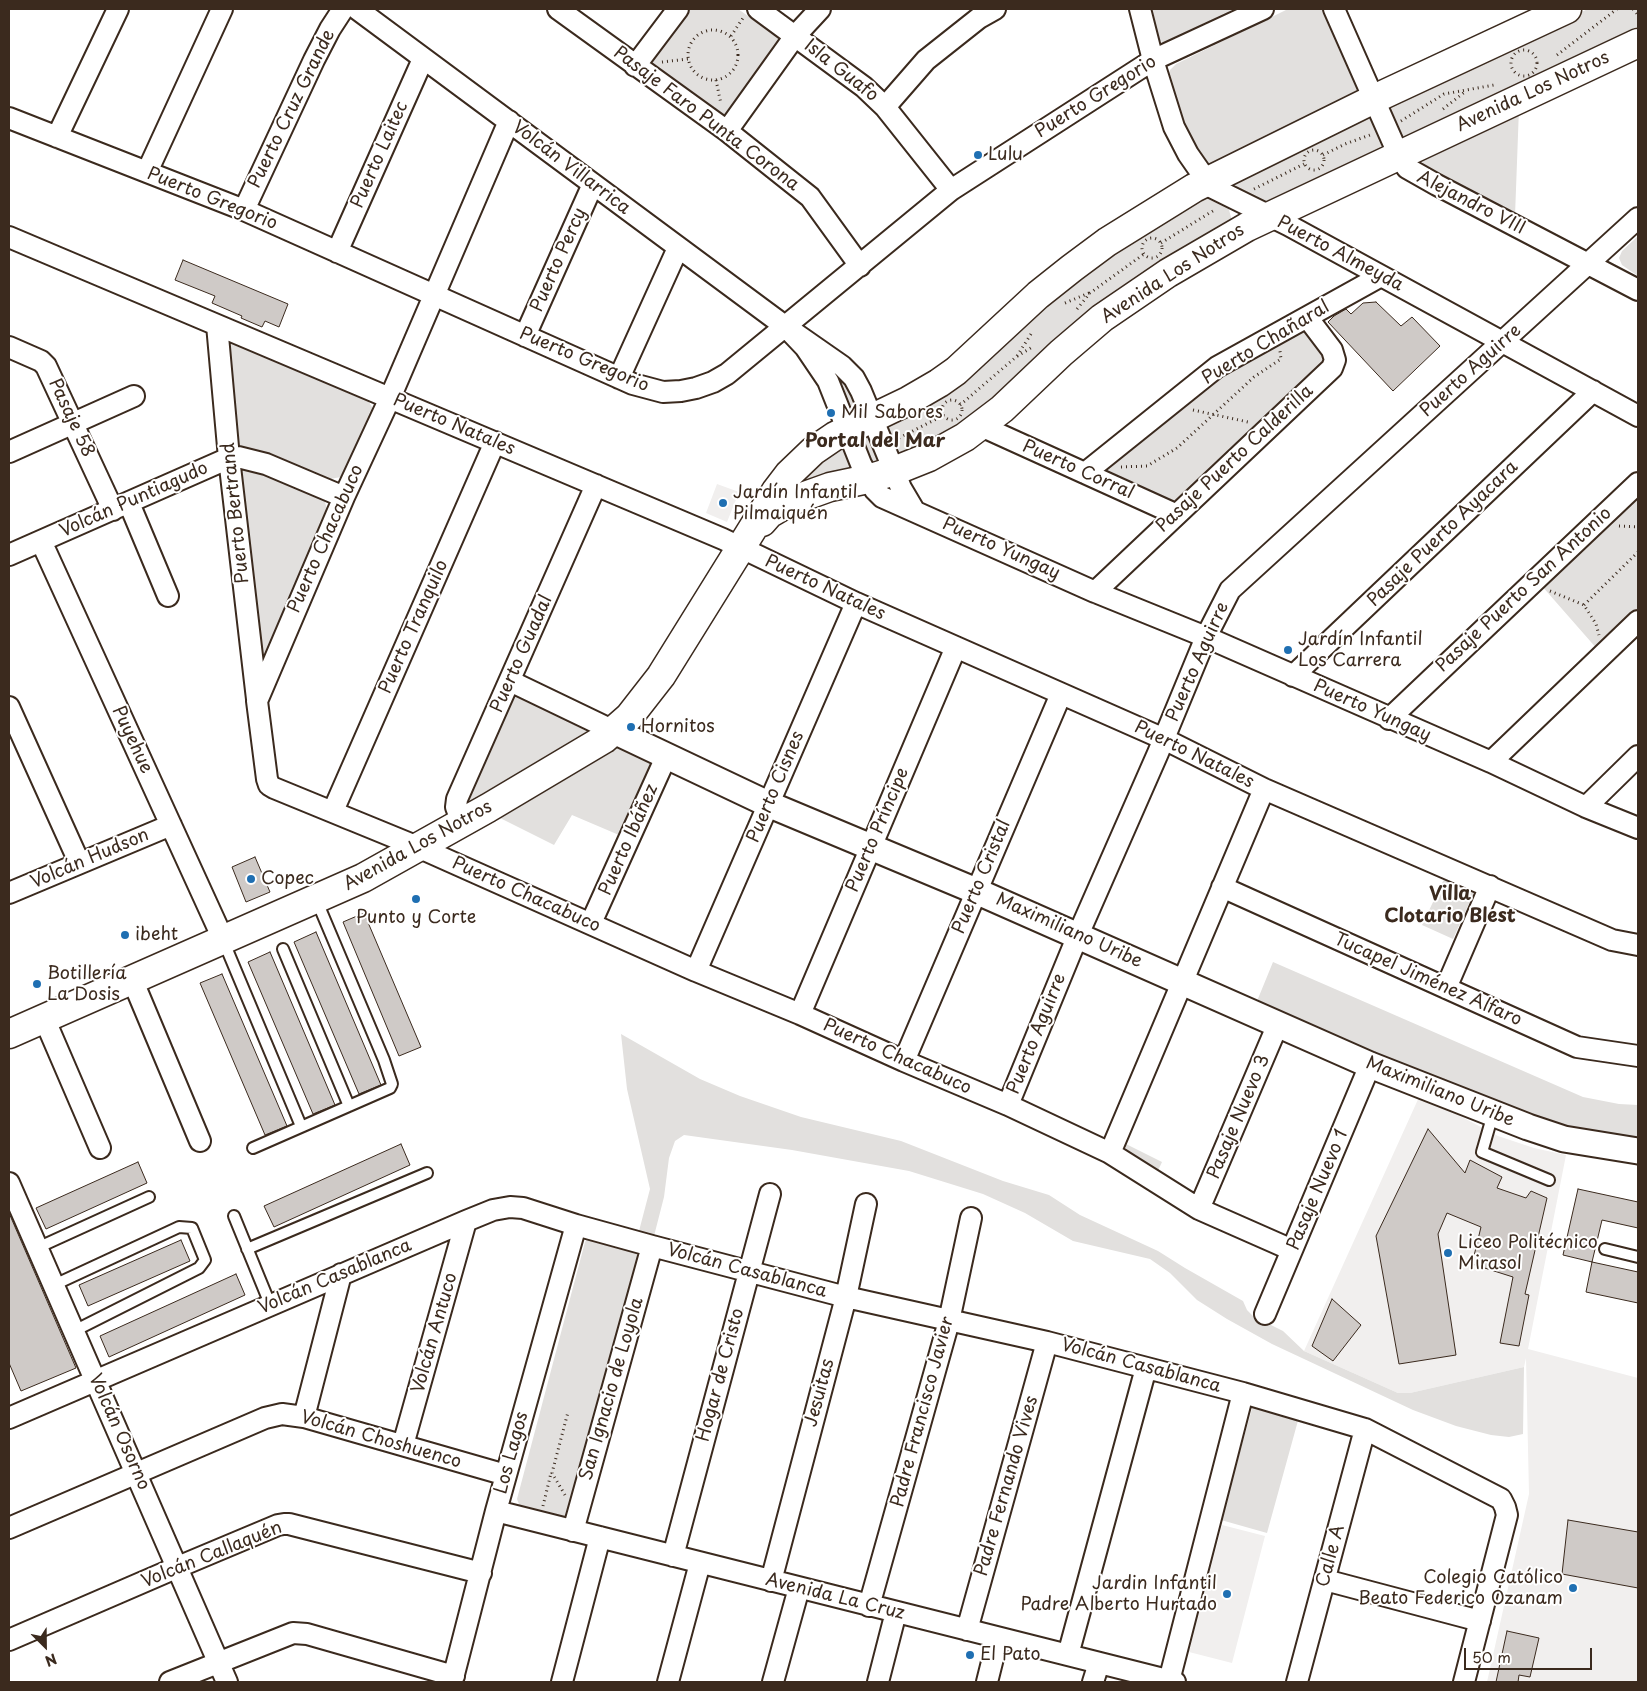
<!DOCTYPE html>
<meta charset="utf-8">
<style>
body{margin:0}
#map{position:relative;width:1647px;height:1691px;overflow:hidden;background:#fff;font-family:"Playpen Sans",sans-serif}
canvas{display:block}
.frame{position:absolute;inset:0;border:10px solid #3b2a1e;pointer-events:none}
.north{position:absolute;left:20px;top:1621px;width:50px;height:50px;-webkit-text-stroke:4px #fff;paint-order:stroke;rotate:157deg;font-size:14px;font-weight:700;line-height:20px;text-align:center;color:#3b2a1e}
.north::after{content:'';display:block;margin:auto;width:18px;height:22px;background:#3b2a1e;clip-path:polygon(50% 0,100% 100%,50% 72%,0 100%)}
.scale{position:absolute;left:1464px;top:1648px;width:128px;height:22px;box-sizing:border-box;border:2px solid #3b2a1e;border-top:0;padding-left:6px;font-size:15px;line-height:18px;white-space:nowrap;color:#3b2a1e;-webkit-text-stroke:4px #fff;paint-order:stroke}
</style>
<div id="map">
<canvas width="1647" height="1691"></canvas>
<div class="frame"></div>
<div class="north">N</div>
<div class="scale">50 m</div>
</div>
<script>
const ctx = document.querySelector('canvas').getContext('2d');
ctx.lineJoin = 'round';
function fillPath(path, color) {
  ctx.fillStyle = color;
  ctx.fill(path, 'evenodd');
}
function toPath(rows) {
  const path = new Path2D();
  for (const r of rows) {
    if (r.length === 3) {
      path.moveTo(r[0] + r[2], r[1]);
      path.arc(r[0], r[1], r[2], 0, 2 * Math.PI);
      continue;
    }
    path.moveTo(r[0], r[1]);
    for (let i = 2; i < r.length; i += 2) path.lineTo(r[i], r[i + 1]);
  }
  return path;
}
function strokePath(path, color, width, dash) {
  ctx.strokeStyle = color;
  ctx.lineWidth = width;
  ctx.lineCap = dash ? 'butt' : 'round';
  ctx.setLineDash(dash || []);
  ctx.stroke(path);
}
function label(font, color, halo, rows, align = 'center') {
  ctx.font = font + ' "Playpen Sans",sans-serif';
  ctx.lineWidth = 4;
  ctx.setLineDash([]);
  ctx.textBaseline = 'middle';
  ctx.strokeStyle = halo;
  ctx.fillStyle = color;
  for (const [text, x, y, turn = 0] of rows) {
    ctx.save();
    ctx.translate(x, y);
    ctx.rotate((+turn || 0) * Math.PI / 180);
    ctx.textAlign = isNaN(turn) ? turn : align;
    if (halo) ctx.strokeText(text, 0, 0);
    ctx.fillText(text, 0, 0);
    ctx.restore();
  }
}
const built = toPath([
 [717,484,739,492,727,522,706,513],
 [1420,1095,1498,1136,1534,1148,1566,1155,1528,1349,1638,1378,1638,1682,1487,1682,1529,1494,1526,1358,1524,1367,1410,1393,1398,1393,1304,1351],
 [1222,1525,1265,1536,1232,1663,1189,1652]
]);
const green = toPath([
 [685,9,738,9,782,40,730,117,720,119,650,68,648,58],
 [1148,9,1240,9,1164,43,1155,38],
 [1288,9,1323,9,1357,81,1358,89,1355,97,1221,165,1209,164,1199,159,1189,148,1168,76,1170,70,1176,64],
 [1588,9,1638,9,1638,35,1416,139,1405,137,1397,132,1390,117,1389,108,1393,101,1427,83],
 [1519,108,1515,216,1425,168,1422,161,1426,150],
 [1369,115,1375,119,1383,136,1382,144,1377,153,1268,204,1255,201,1238,190,1235,183],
 [1198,195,1209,196,1228,206,1232,221,987,412,905,460,896,454,885,425,1035,309],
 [1638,236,1638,276,1622,265,1619,258,1622,251],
 [1295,330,1309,332,1329,360,1183,501,1172,504,1102,473,1101,469,1222,374],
 [234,341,364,393,373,409,372,416,341,477,330,479,316,477,237,444,228,345],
 [842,379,846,380,859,406,850,410,848,410,839,382],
 [867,432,880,460,876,463,873,463,868,459,861,440,863,433],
 [844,443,857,472,775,498],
 [245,466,324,499,327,509,261,664,239,471],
 [1638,491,1638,611,1598,650,1541,585],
 [517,692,591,731,468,811,465,798,512,693],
 [614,742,650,757,652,772,619,835,572,815,554,845,494,815],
 [1445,877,1475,890,1453,939,1422,925],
 [1273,962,1583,1097,1619,1104,1638,1105,1638,1142,1573,1131,1518,1112,1255,1006],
 [621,1034,700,1079,740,1096,801,1117,901,1141,1003,1181,1049,1195,1080,1215,1158,1251,1185,1268,1243,1301,1247,1310,1253,1316,1283,1331,1304,1351,1398,1393,1410,1393,1524,1367,1523,1434,1509,1437,1491,1435,1456,1426,1413,1410,1272,1344,1227,1319,1197,1300,1170,1273,1150,1259,1073,1241,1025,1213,983,1194,909,1171,792,1150,684,1135,675,1141,669,1158,664,1197,654,1236,639,1231,650,1189,627,1089],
 [1126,1144,1162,1162,1155,1177,1126,1152],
 [597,1238,638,1252,640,1257,572,1512,565,1517,556,1519,520,1507,517,1499,585,1242,587,1239],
 [1253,1405,1299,1417,1267,1533,1221,1520]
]);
const building = toPath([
 [183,260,288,304,279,327,265,321,262,327,241,318,242,316,212,303,215,296,175,280,183,260],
 [1376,302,1401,326,1412,317,1440,346,1393,391,1328,322,1334,316,1346,309,1351,314,1363,303,1376,302],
 [255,857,270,892,246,902,232,867,255,857],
 [364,913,421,1047,399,1056,343,922,364,913],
 [316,932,381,1085,359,1094,294,942,316,932],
 [270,952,335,1105,313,1114,248,962,270,952],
 [222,974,287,1126,265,1135,200,983,222,974],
 [1428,1129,1465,1173,1470,1160,1502,1177,1497,1188,1526,1198,1531,1191,1547,1198,1525,1294,1529,1295,1519,1346,1500,1343,1513,1277,1472,1264,1481,1227,1447,1213,1438,1234,1456,1355,1399,1364,1376,1236,1428,1129],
 [401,1144,410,1165,274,1227,264,1206,401,1144],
 [138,1162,147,1183,46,1229,36,1208,138,1162],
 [1578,1189,1638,1202,1638,1228,1602,1220,1592,1262,1563,1255,1578,1189],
 [9,1213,76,1368,21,1391,9,1363,9,1213],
 [181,1240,190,1261,88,1306,79,1285,181,1240],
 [1592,1262,1638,1272,1638,1303,1586,1292,1592,1262],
 [236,1274,245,1295,109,1357,100,1336,236,1274],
 [1332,1299,1361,1325,1333,1361,1312,1346,1332,1299],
 [1568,1520,1638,1532,1638,1588,1562,1574,1568,1520],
 [1507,1631,1539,1638,1530,1677,1519,1675,1518,1682,1496,1682,1507,1631]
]);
const path = toPath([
 [1633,9,1638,15],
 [713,55,25],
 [731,36,743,18],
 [1524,63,13],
 [1557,55,1617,9],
 [662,62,688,59],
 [716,80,721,104],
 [1443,109,1466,91],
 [1401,121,1444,94,1494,85],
 [1314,160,10],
 [1323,155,1345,144,1370,135],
 [1254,189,1304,164],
 [1152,248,10],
 [1161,243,1216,209],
 [1065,303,1089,293],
 [1077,309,1090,293,1144,254],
 [1017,356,1031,334],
 [952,410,10],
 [960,405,1016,357,1034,346],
 [1193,410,1248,422],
 [899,438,944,415],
 [1121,467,1147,466,1177,448,1254,377,1281,359,1280,351],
 [1619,526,1638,527],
 [1550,591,1584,605,1596,624,1599,635],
 [1584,605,1638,552],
 [565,1495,552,1473,568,1412],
 [543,1506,551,1473]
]);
const service = toPath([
 [223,940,301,1126],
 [283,949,349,1106],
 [1493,1114,1482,1152,1549,1180],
 [253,1148,390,1088,392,1084,384,1060,316,899],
 [234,1216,270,1304],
 [37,1248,149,1197],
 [247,1249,427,1173],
 [1605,1249,1638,1257],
 [54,1285,179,1227,192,1228,205,1260,199,1268,74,1331]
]);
const minor = toPath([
 [357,9,786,327,842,366,854,378,861,391,901,488,914,510],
 [558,9,727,131,810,197,860,266],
 [758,9,864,87,885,107,951,190],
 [1140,9,1153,60,1174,127,1188,154,1211,187,1288,225,1638,416],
 [1334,9,1399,156,1407,168,1437,185,1638,290],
 [635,66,678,9],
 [885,107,926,60,979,18,995,9],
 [9,118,244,210,633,384,663,392,681,391,696,388,713,382,727,374,951,190,1153,60,1263,9],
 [509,121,390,398,344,497,257,701,267,779,269,785,274,788,418,847,696,971,800,1014,904,1061,1008,1105,1110,1153,1199,1209,1292,1250],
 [727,131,795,36,820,9],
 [57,137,118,9],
 [147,172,222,9],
 [244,210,314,60,330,29,343,9],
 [9,237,723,539,856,603,1164,739,1264,789,1612,940,1638,945],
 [337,252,423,59],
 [217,325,229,458,257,699],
 [786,327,805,347,828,381,861,464,875,490,882,497,1095,592,1206,637,1491,762,1586,807,1638,828],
 [525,336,593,184],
 [9,347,41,361,46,366,113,510],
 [619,378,678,248],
 [981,426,1175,514],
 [9,452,134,396],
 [1085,473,1217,367,1381,276],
 [129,503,168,596],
 [41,541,223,939],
 [9,555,229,458,238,457,266,464,344,497],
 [1095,592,1332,368,1335,360,1332,350,1307,317],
 [1293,676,1593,391],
 [510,681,614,731],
 [9,707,79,862],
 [1389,719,1638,483],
 [1491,762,1638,621],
 [1586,807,1638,756],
 [333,811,495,442],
 [462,823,456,807,457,799,596,485],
 [1222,887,1577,1047,1638,1056],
 [9,893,171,825],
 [591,923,666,757],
 [696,971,856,603],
 [132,979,200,1141],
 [1446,988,1490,886],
 [800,1014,956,647],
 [44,1018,100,1148],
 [904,1061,1061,694],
 [1008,1105,1078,935,1158,753,1206,637,1230,590,1638,218],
 [1110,1153,1264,789],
 [9,1183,227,1682],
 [1199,1209,1278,1024],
 [1265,1314,1370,1065],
 [304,1417,341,1274],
 [9,1418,466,1221,493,1210,510,1207,523,1208,576,1225,652,1246,846,1297,1047,1342,1243,1393,1365,1429,1501,1499,1505,1507,1507,1515,1464,1682],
 [403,1445,466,1221],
 [496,1511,1175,1682],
 [9,1528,265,1418,282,1414,304,1417,506,1475],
 [573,1531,652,1246],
 [673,1556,770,1194],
 [1325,1580,1480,1621],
 [771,1581,846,1297,866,1204],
 [869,1606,949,1321,971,1218],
 [967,1630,1047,1342],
 [9,1640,178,1567,278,1525,284,1524,289,1524,481,1573],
 [1068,1655,1146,1368],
 [1169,1681,1243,1393],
 [170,1682,293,1633,307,1634,454,1676],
 [452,1682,496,1511,576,1225],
 [562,1682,600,1537],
 [668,1682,700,1563],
 [773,1682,799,1588],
 [878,1682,896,1612],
 [987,1682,998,1638],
 [1093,1682,1099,1663],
 [1297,1682,1365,1429]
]);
const tertiary = toPath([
 [614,731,768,804,976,891,1370,1065,1528,1127,1564,1139,1638,1151]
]);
const secondary = toPath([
 [762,522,769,514,791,501,830,487,868,479,894,471,929,457,965,437,1002,409,1061,353,1102,318,1168,273,1247,227,1638,43],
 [9,1034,363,878,488,808,604,739,629,717,661,676,776,491,789,474,813,451,835,436,908,401,939,383,956,371,1038,295,1072,268,1107,242,1194,188,1374,99,1567,9]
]);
const markers = [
 [978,155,5,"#1f6fb2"],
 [831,413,5,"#1f6fb2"],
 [723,503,5,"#1f6fb2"],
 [1288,650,5,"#1f6fb2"],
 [631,727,5,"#1f6fb2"],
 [251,879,5,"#1f6fb2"],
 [416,899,5,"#1f6fb2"],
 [125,935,5,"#1f6fb2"],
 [37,984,5,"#1f6fb2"],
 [1448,1253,5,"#1f6fb2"],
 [1573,1588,5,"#1f6fb2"],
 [1227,1594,5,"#1f6fb2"],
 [970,1655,5,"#1f6fb2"]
];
const streetNames = [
 ["Isla Guafo",841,71,38],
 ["Avenida Los Notros",1533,92,-25],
 ["Puerto Gregorio",1096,97,-32],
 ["Puerto Cruz Grande",292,109,-64],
 ["Pasaje Faro Punta Corona",706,119,37],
 ["Puerto Laitec",380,155,-66],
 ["Volcán Villarrica",571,168,37],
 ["Puerto Gregorio",212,199,22],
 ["Alejandro VIII",1471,203,27],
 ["Puerto Almeyda",1340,254,28],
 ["Puerto Percy",559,260,-66],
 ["Avenida Los Notros",1173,274,-33],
 ["Puerto Chañaral",1266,343,-31],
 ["Puerto Gregorio",584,360,23],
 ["Puerto Aguirre",1471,371,-42],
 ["Pasaje 58",71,418,65],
 ["Puerto Natales",454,425,23],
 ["Pasaje Puerto Calderilla",1235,459,-43],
 ["Puerto Corral",1078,470,24],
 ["Volcán Puntiagudo",134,500,-24],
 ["Puerto Bertrand",236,513,-96],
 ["Pasaje Puerto Ayacara",1443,534,-44],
 ["Puerto Chacabuco",326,539,-66],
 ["Puerto Yungay",1001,549,24],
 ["Puerto Natales",825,588,25],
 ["Pasaje Puerto San Antonio",1524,590,-43],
 ["Puerto Tranquilo",414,627,-66],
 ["Puerto Guadal",522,654,-66],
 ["Puerto Aguirre",1198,662,-66],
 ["Puerto Yungay",1372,711,24],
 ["Puyehue",132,740,65],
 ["Puerto Natales",1194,755,26],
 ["Puerto Cisnes",776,787,-67],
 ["Puerto Príncipe",878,830,-67],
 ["Puerto Ibáñez",629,840,-66],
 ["Avenida Los Notros",418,846,-29],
 ["Volcán Hudson",90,859,-23],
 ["Puerto Cristal",982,877,-67],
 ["Puerto Chacabuco",526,895,24],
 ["Maximiliano Uribe",1069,931,24],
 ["Tucapel Jiménez Alfaro",1428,980,24],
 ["Puerto Aguirre",1037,1034,-68],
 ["Puerto Chacabuco",897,1057,24],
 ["Maximiliano Uribe",1440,1092,22],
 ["Pasaje Nuevo 3",1239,1117,-67],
 ["Pasaje Nuevo 1",1318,1190,-67],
 ["Volcán Casablanca",747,1271,15],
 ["Volcán Casablanca",335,1277,-23],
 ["Volcán Antuco",435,1333,-74],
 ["Volcán Casablanca",1141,1366,15],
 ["Hogar de Cristo",721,1375,-75],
 ["San Ignacio de Loyola",612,1389,-74],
 ["Jesuitas",820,1393,-75],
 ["Padre Francisco Javier",923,1412,-75],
 ["Volcán Osorno",119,1432,66],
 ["Volcán Choshuenco",381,1440,16],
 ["Los Lagos",512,1453,-75],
 ["Padre Fernando Vives",1007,1486,-74],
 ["Volcán Callaquén",212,1555,-22],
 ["Calle A",1331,1556,-75],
 ["Avenida La Cruz",835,1597,14]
];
const poiNames = [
 ["Lulu",988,155],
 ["Mil Sabores",841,413],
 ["Jardín Infantil",733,493],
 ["Pilmaiquén",733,514],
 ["Jardín Infantil",1298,640],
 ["Los Carrera",1298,661],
 ["Hornitos",641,727],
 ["Copec",261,879],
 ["Punto y Corte",416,918,"center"],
 ["ibeht",135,935],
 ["Botillería",47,974],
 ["La Dosis",47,995],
 ["Liceo Politécnico",1458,1243],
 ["Mirasol",1458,1264],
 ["Colegio Católico",1563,1578,"right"],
 ["Beato Federico Ozanam",1563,1599,"right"],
 ["Jardin Infantil",1217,1584,"right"],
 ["Padre Alberto Hurtado",1217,1605,"right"],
 ["El Pato",980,1655]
];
const neighbourhoodNames = [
 ["Portal del Mar",875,442],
 ["Villa",1450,895],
 ["Clotario Blest",1450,917]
];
fillPath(built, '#f1efee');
fillPath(green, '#e2e0de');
fillPath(building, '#cfcac7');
strokePath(building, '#3b2a1e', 1);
strokePath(service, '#3b2a1e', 14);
strokePath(minor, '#3b2a1e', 24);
strokePath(tertiary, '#3b2a1e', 29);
strokePath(secondary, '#3b2a1e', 31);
strokePath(path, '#3b2a1e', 3, [1, 4]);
strokePath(service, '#fff', 10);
strokePath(minor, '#fff', 20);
strokePath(tertiary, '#fff', 25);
strokePath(secondary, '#fff', 28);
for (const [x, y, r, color] of markers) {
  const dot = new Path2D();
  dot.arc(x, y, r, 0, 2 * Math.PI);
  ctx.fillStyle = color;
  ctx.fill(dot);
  strokePath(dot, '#fff', 2);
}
label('18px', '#3b2a1e', '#fff', streetNames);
label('18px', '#3b2a1e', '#fff', poiNames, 'left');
label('bold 19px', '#3b2a1e', '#fff', neighbourhoodNames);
</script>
